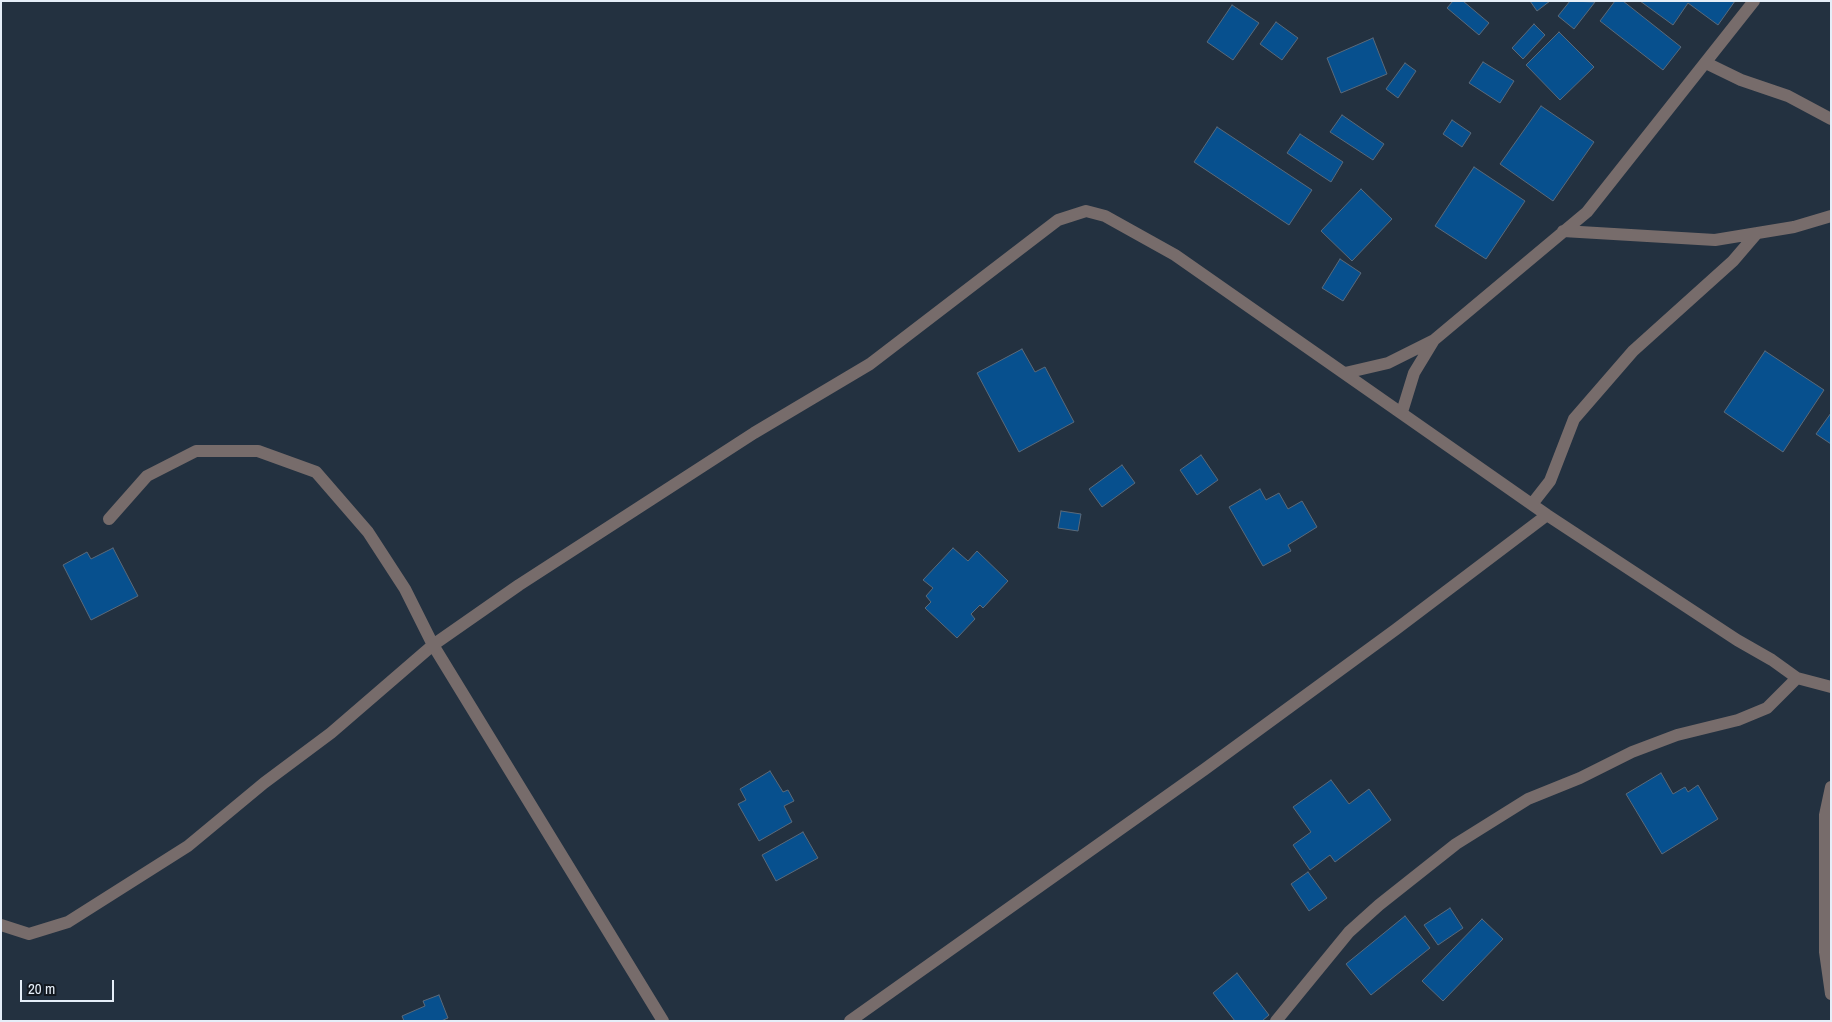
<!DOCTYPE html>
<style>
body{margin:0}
#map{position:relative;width:1832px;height:1022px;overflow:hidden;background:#233140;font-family:"Archivo Narrow",sans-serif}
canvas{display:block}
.frame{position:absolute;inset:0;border:2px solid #e5eef8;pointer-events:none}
.scale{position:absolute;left:20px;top:980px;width:94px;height:22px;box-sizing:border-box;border:2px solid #e5eef8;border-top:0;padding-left:6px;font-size:15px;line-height:18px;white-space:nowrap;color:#e5eef8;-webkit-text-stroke:4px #12181f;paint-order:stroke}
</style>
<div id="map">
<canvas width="1832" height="1022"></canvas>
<div class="frame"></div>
<div class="scale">20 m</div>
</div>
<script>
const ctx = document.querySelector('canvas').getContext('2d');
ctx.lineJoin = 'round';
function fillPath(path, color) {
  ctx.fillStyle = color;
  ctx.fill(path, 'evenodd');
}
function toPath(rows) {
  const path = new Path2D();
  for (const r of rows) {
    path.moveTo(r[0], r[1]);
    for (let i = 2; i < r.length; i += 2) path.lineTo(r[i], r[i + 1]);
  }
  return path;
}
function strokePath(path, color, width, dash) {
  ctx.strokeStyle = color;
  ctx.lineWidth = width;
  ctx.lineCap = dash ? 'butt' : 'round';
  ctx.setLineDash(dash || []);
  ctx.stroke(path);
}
const building = toPath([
 [1453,1,1463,1,1489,23,1479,35,1447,8,1453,1],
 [1530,1,1550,1,1537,11,1530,1],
 [1570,1,1595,2,1574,29,1558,16,1570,1],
 [1615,1,1623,1,1681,47,1663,70,1600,21,1615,1],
 [1640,1,1735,1,1718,25,1688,3,1673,25,1640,1],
 [1232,5,1259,23,1233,60,1207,42,1232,5],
 [1276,22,1298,38,1282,60,1260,44,1276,22],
 [1534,24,1545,35,1523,59,1512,48,1534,24],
 [1559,32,1594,67,1560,100,1526,65,1559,32],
 [1373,38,1387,74,1341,93,1327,58,1373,38],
 [1483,62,1514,81,1500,103,1469,83,1483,62],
 [1405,63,1416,71,1398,98,1386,89,1405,63],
 [1541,106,1594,142,1553,201,1500,164,1541,106],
 [1342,115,1384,144,1373,160,1330,132,1342,115],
 [1452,120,1471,133,1462,147,1443,134,1452,120],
 [1217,127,1312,190,1289,225,1194,162,1217,127],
 [1300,134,1343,162,1331,182,1287,153,1300,134],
 [1474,167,1525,201,1486,259,1435,226,1474,167],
 [1361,189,1392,219,1352,261,1321,231,1361,189],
 [1340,259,1361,273,1343,301,1322,288,1340,259],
 [1022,349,1035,372,1045,367,1074,422,1019,452,977,373,1022,349],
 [1765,351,1824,390,1783,452,1724,412,1765,351],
 [1831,413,1831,444,1816,434,1831,413],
 [1201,455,1218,480,1197,495,1180,470,1201,455],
 [1122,465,1135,483,1102,507,1089,489,1122,465],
 [1260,489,1266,500,1279,493,1288,509,1302,501,1317,527,1288,545,1291,551,1263,566,1229,507,1260,489],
 [1061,511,1081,514,1078,531,1058,528,1061,511],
 [113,548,138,596,91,620,63,565,87,552,91,559,113,548],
 [953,548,968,561,977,551,1008,581,983,608,980,605,971,614,975,619,957,638,925,608,931,602,926,596,933,588,923,580,953,548],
 [770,771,783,792,788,790,794,801,784,806,792,822,759,841,738,804,746,800,740,789,770,771],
 [1661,773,1673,794,1685,787,1688,792,1698,785,1718,819,1662,854,1626,794,1661,773],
 [1331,780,1349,804,1369,789,1391,820,1335,862,1330,855,1310,870,1293,845,1311,832,1293,807,1331,780],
 [803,832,818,858,776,881,762,855,803,832],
 [1308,872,1327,898,1309,911,1291,884,1308,872],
 [1450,908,1463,928,1438,945,1424,925,1450,908],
 [1405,916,1430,948,1371,995,1346,964,1405,916],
 [1482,919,1503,939,1443,1001,1422,981,1482,919],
 [1237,973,1269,1015,1262,1021,1235,1021,1213,993,1237,973],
 [439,995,448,1018,441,1021,404,1021,402,1016,425,1006,423,1001,439,995]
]);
const minor = toPath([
 [1706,63,1741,80,1788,96,1831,119],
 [1563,231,1715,240,1794,227,1831,216],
 [1345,373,1388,363,1434,340],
 [1402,412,1414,373,1434,340,1587,212,1754,1],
 [1532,504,1550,481,1574,419,1633,351,1733,261,1757,233],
 [109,519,147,476,196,451,258,451,316,472,368,532,405,589,433,645,663,1021],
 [1831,787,1825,815,1825,952,1831,994],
 [1,925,29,934,68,922,188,846,264,783,331,733,433,645,519,585,754,433,870,364,1058,220,1086,211,1105,216,1175,255,1547,515,1737,640,1772,660,1797,678,1831,687],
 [850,1021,1205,769,1395,630,1547,515],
 [1276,1021,1349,932,1379,905,1456,844,1528,799,1580,778,1632,752,1677,735,1738,720,1767,708,1797,678]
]);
fillPath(building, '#07508e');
strokePath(building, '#5a6a7b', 1);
strokePath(minor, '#776c6b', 12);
</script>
